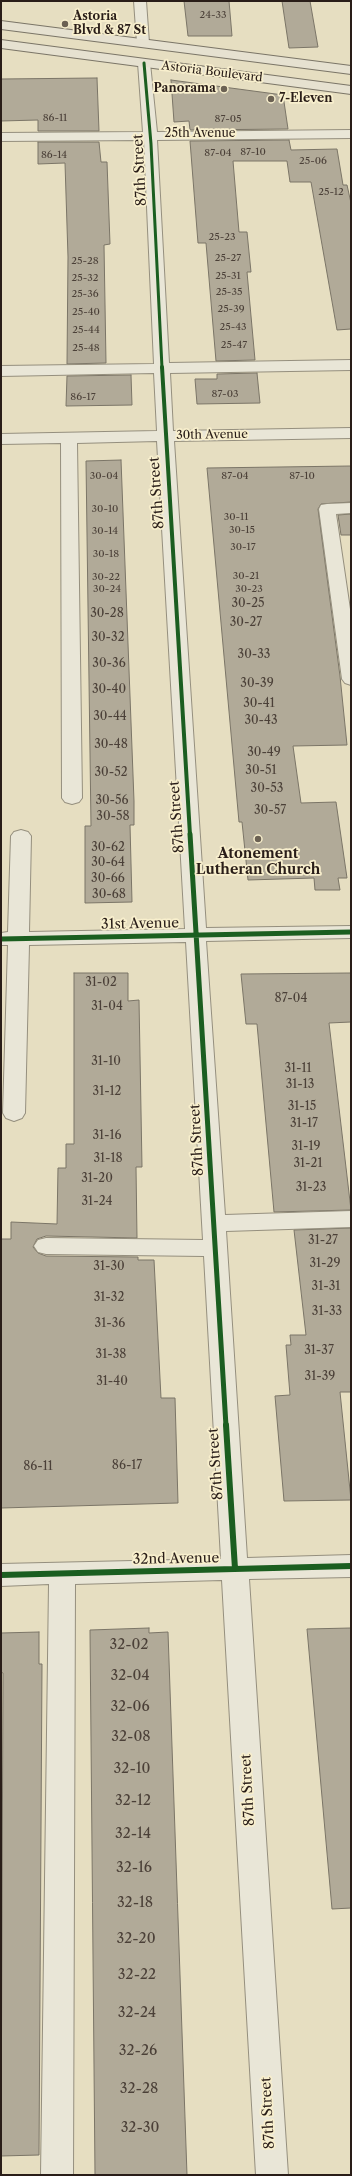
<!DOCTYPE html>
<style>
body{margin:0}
#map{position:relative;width:352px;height:2176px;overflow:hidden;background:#e6dec1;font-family:"Libre Caslon Text",serif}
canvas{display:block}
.frame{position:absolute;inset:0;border:2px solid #291d18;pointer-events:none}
</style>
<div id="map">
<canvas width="352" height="2176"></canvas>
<div class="frame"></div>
</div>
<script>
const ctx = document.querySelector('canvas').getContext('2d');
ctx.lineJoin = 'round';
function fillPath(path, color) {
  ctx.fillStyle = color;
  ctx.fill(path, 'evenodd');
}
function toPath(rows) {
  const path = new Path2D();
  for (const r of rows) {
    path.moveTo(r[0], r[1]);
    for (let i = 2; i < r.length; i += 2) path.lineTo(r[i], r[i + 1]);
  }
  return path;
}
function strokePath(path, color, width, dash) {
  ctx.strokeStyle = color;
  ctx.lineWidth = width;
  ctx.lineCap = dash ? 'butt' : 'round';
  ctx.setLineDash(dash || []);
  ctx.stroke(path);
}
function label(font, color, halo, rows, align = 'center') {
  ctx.font = font + ' "Libre Caslon Text",serif';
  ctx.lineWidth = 3.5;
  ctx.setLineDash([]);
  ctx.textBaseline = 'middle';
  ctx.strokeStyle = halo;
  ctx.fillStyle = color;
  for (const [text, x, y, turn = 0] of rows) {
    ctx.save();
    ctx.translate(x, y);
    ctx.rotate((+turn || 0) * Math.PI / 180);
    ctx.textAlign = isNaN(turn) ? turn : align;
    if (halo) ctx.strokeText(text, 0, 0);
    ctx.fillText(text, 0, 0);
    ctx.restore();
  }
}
const building = toPath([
 [184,1,229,1,232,36,188,36,184,1],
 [282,1,310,1,318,47,289,48,282,1],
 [97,78,99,131,38,131,38,120,1,121,1,79,97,78],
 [171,80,283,95,288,129,190,130,189,121,174,122,171,80],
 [289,140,291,150,337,149,343,185,347,185,351,203,351,329,337,330,311,182,290,182,287,161,233,161,239,232,247,232,251,272,247,272,255,360,216,361,206,243,198,243,190,141,289,140],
 [38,142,99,142,101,162,107,162,110,244,104,245,106,363,67,364,68,257,65,163,38,164,38,142],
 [257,373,260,403,197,404,195,379,217,379,217,374,257,373],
 [131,375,132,405,66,406,67,376,131,375],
 [121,460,134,801,134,825,130,825,132,902,85,903,85,826,91,826,86,461,121,460],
 [351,466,351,502,321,504,318,509,340,676,347,745,293,746,301,803,336,802,347,878,338,878,340,890,315,890,314,878,248,880,242,822,239,822,207,468,351,466],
 [351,514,351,535,341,535,338,515,351,514],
 [74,973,128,973,128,1001,139,1000,142,1167,136,1167,137,1238,46,1236,37,1239,33,1247,38,1253,46,1256,138,1257,138,1260,154,1260,161,1398,175,1398,178,1503,1,1508,1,1239,11,1239,11,1222,57,1224,58,1168,66,1168,66,1144,74,1144,74,973],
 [351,973,351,1022,329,1023,351,1210,274,1212,257,1024,246,1024,241,974,351,973],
 [351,1228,351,1392,340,1392,351,1500,284,1501,275,1396,290,1395,286,1345,291,1345,290,1335,306,1335,294,1230,351,1228],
 [149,1628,149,1633,168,1632,187,2175,95,2175,90,1630,149,1628],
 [351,1628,351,1908,332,1909,307,1629,351,1628],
 [39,1632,39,1664,42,1664,39,2155,1,2156,3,1673,1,1672,1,1633,39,1632]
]);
const minor = toPath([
 [134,1,146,1,149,43,147,46,139,46,137,43,134,1],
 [144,59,150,63,157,132,351,130,351,138,157,140,169,363,351,360,351,370,170,373,173,431,351,428,351,438,174,441,206,928,351,926,351,938,206,941,225,1215,351,1211,351,1227,226,1231,247,1558,351,1555,351,1577,249,1579,288,2175,256,2175,222,1580,75,1584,73,2175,41,2175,49,1584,1,1586,1,1564,221,1559,204,1256,46,1254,38,1252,34,1246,38,1240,46,1238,203,1240,186,942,29,945,25,1113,22,1118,14,1121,6,1118,3,1113,8,945,1,945,1,933,8,932,11,836,14,832,21,830,28,832,31,836,29,932,185,929,157,441,77,443,82,798,79,802,72,804,65,802,62,798,61,443,1,444,1,434,157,431,154,373,1,376,1,366,154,364,144,140,1,141,1,133,143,132,138,63,144,59],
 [351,503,351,513,336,514,351,616,351,685,345,683,342,679,319,509,321,505,327,504,351,503]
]);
const major = toPath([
 [1,21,351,66,351,74,1,29,1,21],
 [1,40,351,86,351,94,1,48,1,40]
]);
const cyclewayFar3 = toPath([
 [144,63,151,144,162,368]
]);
const cyclewayFar2 = toPath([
 [162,367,190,835]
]);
const cyclewayFar1 = toPath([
 [190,834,226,1426],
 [1,939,351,932]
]);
const cycleway = toPath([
 [226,1425,235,1569],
 [1,1575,351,1566]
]);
const markers = [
 [65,24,4,"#6b6153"],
 [224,89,4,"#6b6153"],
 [271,99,4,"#6b6153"],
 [258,839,4,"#6b6153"]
];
const farNumbernames = [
 ["24-33",213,15],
 ["86-11",55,118],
 ["87-05",228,119],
 ["87-10",253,152],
 ["87-04",218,153],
 ["86-14",54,155],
 ["25-06",313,161],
 ["25-12",331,192],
 ["25-23",222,237],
 ["25-27",228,258],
 ["25-28",85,261],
 ["25-31",228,276],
 ["25-32",85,278],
 ["25-35",229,292],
 ["25-36",85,294],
 ["25-39",231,309],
 ["25-40",86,312],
 ["25-43",233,327],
 ["25-44",86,330],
 ["25-47",234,345],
 ["25-48",86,348],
 ["87-03",225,394],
 ["86-17",83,397],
 ["30-04",104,476],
 ["87-04",235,476],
 ["87-10",302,476],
 ["30-10",105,509],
 ["30-11",236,517],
 ["30-15",242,530],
 ["30-14",105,531],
 ["30-17",243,547],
 ["30-18",106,554],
 ["30-21",246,576],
 ["30-22",106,577],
 ["30-24",107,589],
 ["30-23",249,589]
];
const farPoinames = [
 ["Astoria",73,17],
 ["Blvd & 87 St",73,31],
 ["Panorama",216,89,"right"],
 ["7-Eleven",279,99]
];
const farStreetnames = [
 ["Astoria Boulevard",212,72,7],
 ["25th Avenue",200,134],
 ["30th Avenue",212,435,-1]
];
const numberNames = [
 ["30-25",248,604],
 ["30-28",107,614],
 ["30-27",246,623],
 ["30-32",108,638],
 ["30-33",254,655],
 ["30-36",109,664],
 ["30-39",257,684],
 ["30-40",109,690],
 ["30-41",259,704],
 ["30-44",110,717],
 ["30-43",261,721],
 ["30-48",111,745],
 ["30-49",264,753],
 ["30-51",261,771],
 ["30-52",111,773],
 ["30-53",267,789],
 ["30-56",112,801],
 ["30-57",270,811],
 ["30-58",113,817],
 ["30-62",108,848],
 ["30-64",108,863],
 ["30-66",108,879],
 ["30-68",109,895],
 ["31-02",101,983],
 ["87-04",291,999],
 ["31-04",107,1007],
 ["31-10",106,1062],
 ["31-11",298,1069],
 ["31-13",300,1085],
 ["31-12",107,1092],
 ["31-15",302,1107],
 ["31-17",304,1124],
 ["31-16",107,1136],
 ["31-19",306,1147],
 ["31-18",108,1159],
 ["31-21",308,1164],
 ["31-20",97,1179],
 ["31-23",311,1188],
 ["31-24",97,1202],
 ["31-27",323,1241],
 ["31-29",325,1264],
 ["31-30",109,1267],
 ["31-31",326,1287],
 ["31-32",109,1298],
 ["31-33",327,1312],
 ["31-36",110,1324],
 ["31-37",319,1351],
 ["31-38",111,1355],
 ["31-39",320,1377],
 ["31-40",112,1382],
 ["86-17",127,1466],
 ["86-11",38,1467]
];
const streetNames = [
 ["87th Street",140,170,-93],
 ["87th Street",157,493,-94],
 ["87th Street",177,817,-94],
 ["31st Avenue",140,924,-1],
 ["87th Street",197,1140,-93],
 ["87th Street",216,1464,-94],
 ["32nd Avenue",176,1559,-1],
 ["87th Street",248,1790,-93],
 ["87th Street",268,2113,-93]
];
const poiNames = [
 ["Atonement",258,854],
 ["Lutheran Church",258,870]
];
const nearNumbernames = [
 ["32-02",129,1645],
 ["32-04",130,1676],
 ["32-06",130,1707],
 ["32-08",131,1737],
 ["32-10",132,1769],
 ["32-12",133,1801],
 ["32-14",133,1834],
 ["32-16",134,1868],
 ["32-18",135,1903],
 ["32-20",136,1939],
 ["32-22",137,1975],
 ["32-24",137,2013],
 ["32-26",138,2051],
 ["32-28",139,2089],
 ["32-30",140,2128]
];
fillPath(building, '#b1aa98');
strokePath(building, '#7b7567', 1);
strokePath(minor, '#958f7e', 2);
strokePath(major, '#7b7567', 2);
fillPath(minor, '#e9e6d7');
fillPath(major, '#e6e1d0');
strokePath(cyclewayFar3, '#1b5e20', 3);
strokePath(cyclewayFar2, '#1b5e20', 4);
strokePath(cyclewayFar1, '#1b5e20', 5);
strokePath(cycleway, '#1b5e20', 6);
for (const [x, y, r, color] of markers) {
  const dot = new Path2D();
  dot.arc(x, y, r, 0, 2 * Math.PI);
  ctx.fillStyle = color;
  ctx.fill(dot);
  strokePath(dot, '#f8efcd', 1.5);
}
label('10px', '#4b4038', null, farNumbernames);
label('bold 12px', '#291d18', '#f8efcd', farPoinames, 'left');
label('12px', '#291d18', '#f8efcd', farStreetnames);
label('12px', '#4b4038', null, numberNames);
label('14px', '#291d18', '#f8efcd', streetNames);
label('bold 14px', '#291d18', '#f8efcd', poiNames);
label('14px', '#4b4038', null, nearNumbernames);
</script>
